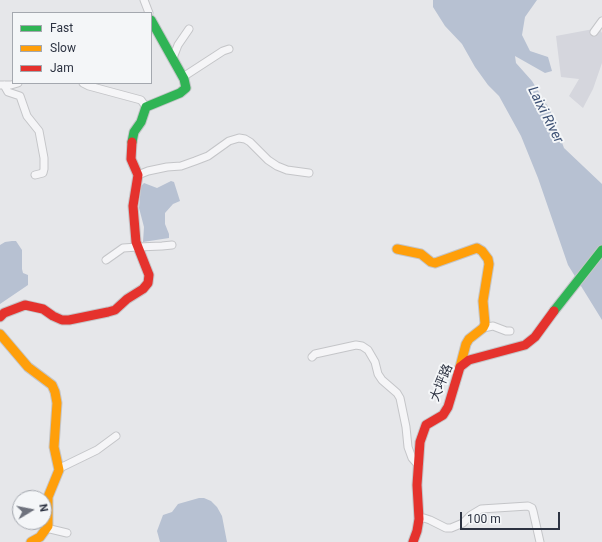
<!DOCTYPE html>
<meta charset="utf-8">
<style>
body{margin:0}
#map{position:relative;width:602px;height:542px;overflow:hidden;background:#e6e7ea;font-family:Roboto,sans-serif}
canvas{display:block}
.legend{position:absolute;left:12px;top:12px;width:140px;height:72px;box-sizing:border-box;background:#f4f6f8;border:1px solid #a4a8af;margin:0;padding:5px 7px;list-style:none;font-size:12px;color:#2d3342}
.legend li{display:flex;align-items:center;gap:8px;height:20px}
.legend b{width:20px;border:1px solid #a4a8af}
.north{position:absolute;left:12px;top:490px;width:40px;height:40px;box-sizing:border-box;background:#f4f6f8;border:1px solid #a4a8af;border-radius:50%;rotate:80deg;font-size:11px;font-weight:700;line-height:16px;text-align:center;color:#2d3342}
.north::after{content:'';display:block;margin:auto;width:14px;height:18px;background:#6e727d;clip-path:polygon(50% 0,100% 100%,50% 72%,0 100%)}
.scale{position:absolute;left:460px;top:512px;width:100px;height:18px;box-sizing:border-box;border:2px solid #2d3342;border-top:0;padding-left:5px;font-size:12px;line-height:14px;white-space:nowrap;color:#2d3342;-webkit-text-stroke:3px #f4f6f8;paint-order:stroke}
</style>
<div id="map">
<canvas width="602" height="542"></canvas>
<ul class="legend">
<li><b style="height:5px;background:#30b455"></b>Fast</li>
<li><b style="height:5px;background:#ff9f0a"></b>Slow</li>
<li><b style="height:5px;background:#e5322d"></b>Jam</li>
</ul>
<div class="north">N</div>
<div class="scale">100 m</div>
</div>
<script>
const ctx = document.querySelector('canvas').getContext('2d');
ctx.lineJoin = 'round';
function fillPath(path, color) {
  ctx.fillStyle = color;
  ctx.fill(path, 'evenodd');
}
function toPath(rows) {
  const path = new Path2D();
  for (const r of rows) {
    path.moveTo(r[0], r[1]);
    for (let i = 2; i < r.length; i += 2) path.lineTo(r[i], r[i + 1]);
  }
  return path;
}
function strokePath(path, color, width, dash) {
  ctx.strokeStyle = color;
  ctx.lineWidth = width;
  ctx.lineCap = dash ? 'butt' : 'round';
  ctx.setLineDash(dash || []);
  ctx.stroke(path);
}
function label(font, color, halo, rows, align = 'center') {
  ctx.font = font + ' Roboto,"Noto Sans SC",sans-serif';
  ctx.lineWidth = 4;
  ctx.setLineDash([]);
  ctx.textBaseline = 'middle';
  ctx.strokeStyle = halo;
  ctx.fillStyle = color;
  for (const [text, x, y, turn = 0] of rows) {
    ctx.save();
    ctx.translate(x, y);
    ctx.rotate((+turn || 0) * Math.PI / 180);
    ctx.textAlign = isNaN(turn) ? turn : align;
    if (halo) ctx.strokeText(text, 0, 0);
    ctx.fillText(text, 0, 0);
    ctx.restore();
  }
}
const built = toPath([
 [599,28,602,33,602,63,593,89,583,108,569,96,579,79,561,77,556,36]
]);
const water = toPath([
 [433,0,537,0,525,17,522,35,530,51,548,57,552,71,545,73,515,56,516,63,532,81,550,110,564,148,602,184,602,320,568,265,538,178,521,136,499,96,488,85,475,67,462,44,445,26,433,7],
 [171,181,174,182,180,201,173,204,165,213,165,224,169,234,169,238,143,242,144,227,139,208,141,186,144,183,157,188],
 [12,241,16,241,22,250,22,269,23,273,28,275,28,285,0,304,0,245,5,242],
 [199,498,204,498,211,501,217,507,222,516,227,542,160,542,157,531,163,515,172,512,178,504]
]);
const street = toPath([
 [144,0,149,13],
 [594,32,602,21],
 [173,58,178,45,189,29],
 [183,77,223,51,229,49],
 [83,83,89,86,141,100,146,107],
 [1,85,11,85,18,83],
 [4,85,8,92,20,96,27,116,39,131,44,158,44,169,43,173,35,175],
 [138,175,148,171,167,167,181,166,195,161,208,156,229,141,239,138,245,139,250,142,268,160,277,166,287,170,309,173],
 [106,260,123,248,138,247,162,246,172,245],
 [483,328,493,326,506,331,510,331],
 [312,357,315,354,356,345,362,346,368,350,375,362,378,374,382,380,397,393,400,398,406,427,408,447,412,458,419,466],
 [59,470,62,467,97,450,116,436],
 [419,519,424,518,430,520,446,528,451,528,463,523,471,515,481,509,528,506,532,508,533,511,540,542],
 [46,528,67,533]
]);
const fast = toPath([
 [132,142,134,132,141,122,146,107,180,93,186,88,184,79,151,20],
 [554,311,602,250]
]);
const slow = toPath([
 [397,249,421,254,431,262,435,263,477,248,482,251,488,259,489,264,483,301,485,324,483,328,469,339,466,344,460,367],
 [0,334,28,367,52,385,55,392,57,403,54,447,59,470,48,497,48,526,40,537,31,542]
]);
const jam = toPath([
 [0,317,4,313,25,305,43,309,53,316,62,320,69,320,108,312,115,310,127,299,143,289,148,283,149,275,136,242,133,206,138,175,131,159,132,142],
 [413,542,417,531,419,519,417,485,420,442,426,425,443,415,448,407,460,367,469,360,525,345,535,337,554,311]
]);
const streetNames = [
 ["大坪路",442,383,-68]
];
const waterNames = [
 ["Laixi River",545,115,63]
];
fillPath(built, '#d5d6dd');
fillPath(water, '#b7c1d2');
strokePath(street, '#c4c5c8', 9);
strokePath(fast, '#c4c5c8', 11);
strokePath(slow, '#c4c5c8', 11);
strokePath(jam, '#c4c5c8', 11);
strokePath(street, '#f5f5f7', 7);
strokePath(fast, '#30b455', 9);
strokePath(slow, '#ff9f0a', 9);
strokePath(jam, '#e5322d', 9);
label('13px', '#2d3342', '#f4f6f8', streetNames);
label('italic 14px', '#3b4f73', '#f4f6f8', waterNames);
</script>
